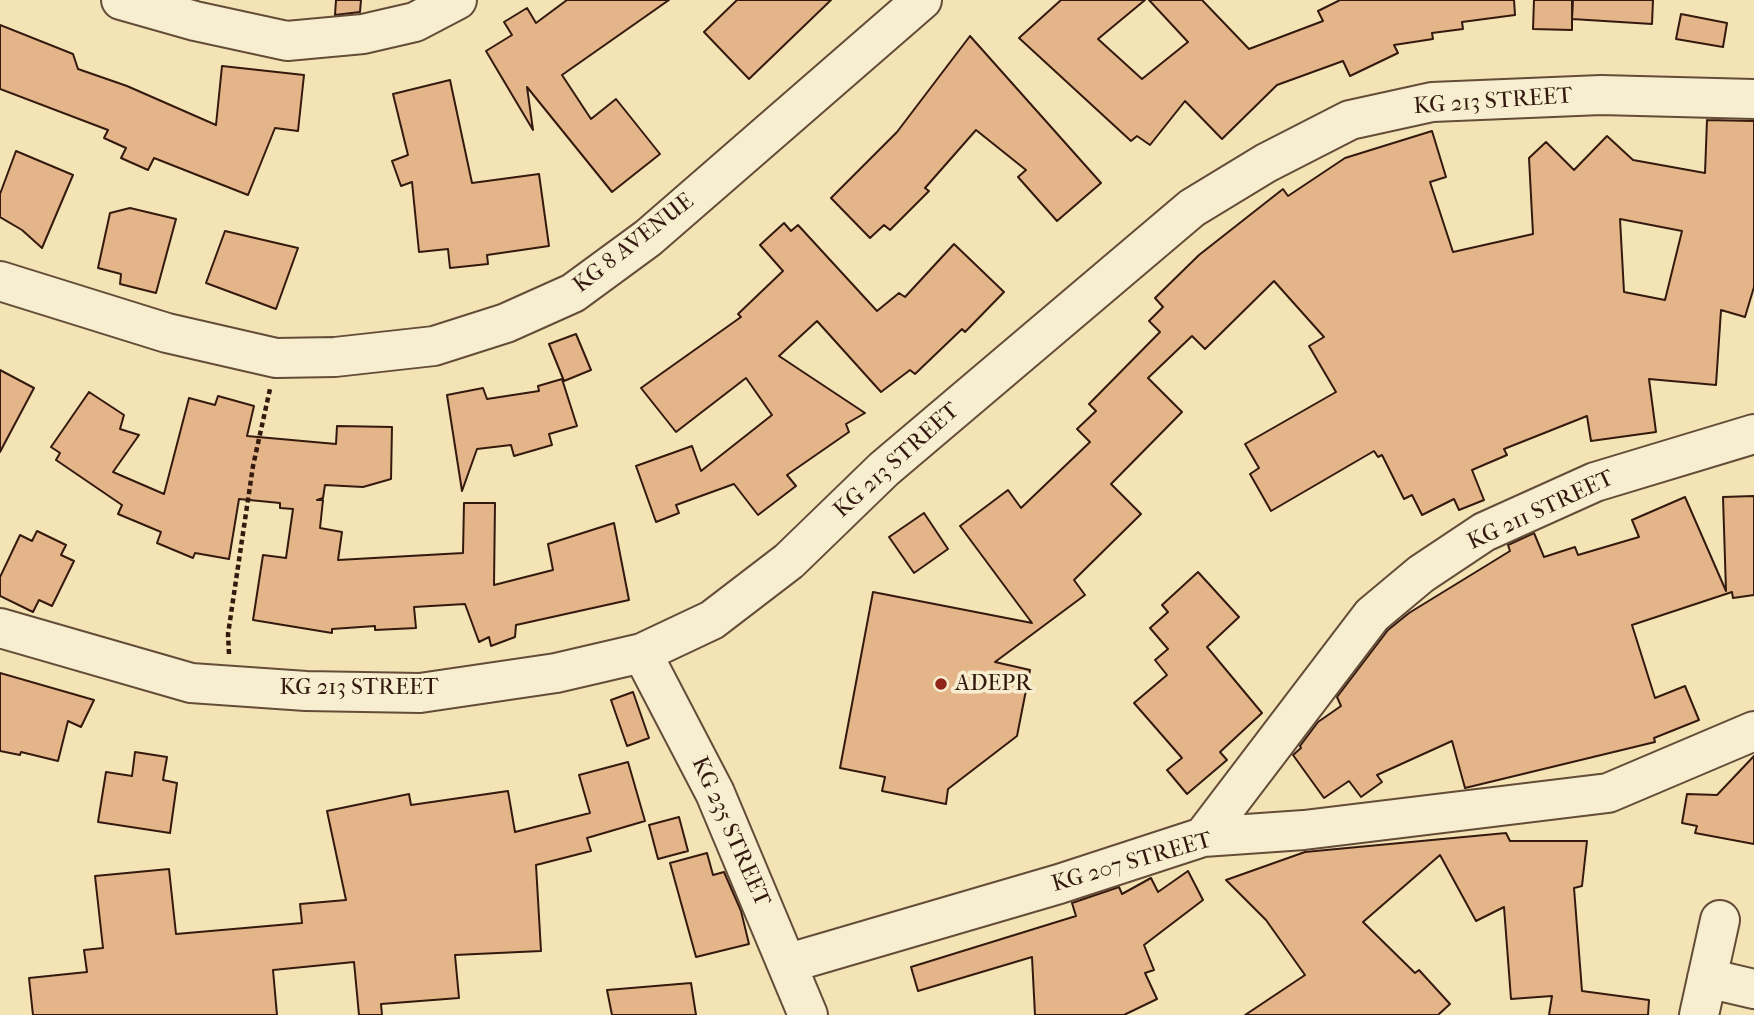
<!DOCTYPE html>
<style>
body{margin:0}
canvas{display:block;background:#f3e3b5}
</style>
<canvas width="1754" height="1015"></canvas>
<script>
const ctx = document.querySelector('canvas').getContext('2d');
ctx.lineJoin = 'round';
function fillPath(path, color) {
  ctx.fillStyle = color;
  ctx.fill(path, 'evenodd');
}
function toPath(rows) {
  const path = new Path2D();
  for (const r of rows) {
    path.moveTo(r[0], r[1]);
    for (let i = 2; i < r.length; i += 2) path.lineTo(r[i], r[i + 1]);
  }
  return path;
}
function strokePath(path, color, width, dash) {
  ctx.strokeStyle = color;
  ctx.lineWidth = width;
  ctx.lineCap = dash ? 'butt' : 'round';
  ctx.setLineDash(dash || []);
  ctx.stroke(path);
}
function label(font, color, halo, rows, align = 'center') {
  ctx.font = font + ' "IM FELL French Canon",serif';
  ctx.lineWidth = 7;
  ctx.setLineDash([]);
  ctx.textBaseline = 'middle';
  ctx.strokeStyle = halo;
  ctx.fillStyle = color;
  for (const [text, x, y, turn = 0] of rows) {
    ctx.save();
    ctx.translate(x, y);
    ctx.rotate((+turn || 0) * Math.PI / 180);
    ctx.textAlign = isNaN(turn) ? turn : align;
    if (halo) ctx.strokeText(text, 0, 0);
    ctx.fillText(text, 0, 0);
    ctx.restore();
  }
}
const building = toPath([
 [336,0,361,0,360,12,335,15,336,0],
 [567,0,669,0,562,75,591,119,616,99,660,154,612,192,527,87,533,130,486,51,512,35,504,22,527,8,536,23,567,0],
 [737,0,831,0,749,79,704,32,737,0],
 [1061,0,1145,0,1098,39,1142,79,1188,42,1149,0,1202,0,1249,49,1323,21,1318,11,1340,0,1514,0,1515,15,1462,22,1463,29,1432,33,1433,39,1394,45,1398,53,1350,76,1343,61,1277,85,1222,139,1185,101,1150,145,1137,136,1131,141,1019,38,1061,0],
 [1534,0,1572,0,1572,30,1533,29,1534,0],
 [1573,0,1653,0,1652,24,1572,19,1573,0],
 [1681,14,1727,23,1723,47,1676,39,1681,14],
 [0,25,73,54,78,69,127,86,216,125,222,66,304,75,298,131,275,128,248,195,154,158,148,170,121,158,126,148,104,138,108,130,0,89,0,25],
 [970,36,1101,183,1057,221,1018,177,1026,170,976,130,925,188,929,191,890,230,884,225,870,238,831,198,897,132,970,36],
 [450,80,472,183,539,174,549,246,487,255,488,264,450,268,448,249,419,252,412,182,401,186,392,161,408,155,393,94,450,80],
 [1707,120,1754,121,1754,287,1745,317,1721,310,1716,385,1649,379,1656,432,1591,441,1587,416,1504,449,1507,455,1472,470,1484,500,1459,510,1454,499,1422,515,1412,495,1404,499,1382,455,1378,457,1374,451,1271,511,1250,474,1259,468,1245,444,1336,392,1309,346,1324,337,1274,281,1205,349,1192,336,1148,378,1182,412,1111,484,1141,514,1074,580,1085,595,995,662,1030,670,1017,736,948,789,946,804,882,791,885,777,840,768,873,592,1032,623,960,526,1008,490,1021,508,1090,442,1077,429,1096,411,1089,404,1160,332,1149,321,1163,307,1155,298,1199,255,1283,189,1288,196,1345,158,1432,131,1446,177,1430,182,1453,252,1533,234,1529,158,1546,142,1574,170,1607,136,1633,160,1705,173,1707,120],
 [1620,219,1682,231,1665,300,1624,292,1620,219],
 [16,151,73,175,42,248,22,230,0,217,0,194,16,151],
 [130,208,176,219,156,293,120,284,121,274,98,268,110,213,130,208],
 [784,223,791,231,798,225,877,311,899,293,905,297,954,244,1004,292,965,332,962,329,915,374,910,370,881,392,817,321,779,356,865,413,846,424,849,432,787,475,796,486,758,515,734,484,676,505,679,513,656,522,636,466,692,446,701,471,772,415,746,378,676,432,641,388,741,317,738,314,783,271,760,245,784,223],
 [225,231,298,248,276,309,206,283,225,231],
 [576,334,591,370,564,381,549,344,576,334],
 [0,370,34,388,0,452,0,370],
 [562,379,577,426,549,434,552,445,514,456,511,445,477,449,462,491,447,395,483,388,487,399,539,391,538,386,562,379],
 [89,392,124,415,120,429,139,435,113,472,164,494,189,398,215,405,218,396,254,406,247,436,336,444,337,426,392,427,391,479,363,487,325,485,323,498,317,500,323,500,320,528,342,532,338,560,463,553,464,503,495,503,494,585,553,570,548,544,614,523,629,600,516,625,515,637,491,646,489,637,479,642,465,604,414,607,416,628,375,630,375,626,332,629,332,633,253,620,263,555,286,558,293,509,280,508,280,503,239,499,229,559,195,553,193,558,157,543,161,532,118,514,122,505,56,460,60,453,51,447,89,392],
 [1754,496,1754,595,1733,598,1732,592,1632,625,1655,698,1685,686,1699,720,1654,738,1655,742,1465,788,1452,741,1377,775,1382,782,1361,797,1349,781,1324,798,1293,755,1301,748,1300,746,1318,722,1341,706,1337,697,1388,630,1409,613,1510,551,1508,545,1534,533,1544,557,1575,547,1578,555,1639,537,1632,520,1685,497,1726,591,1723,497,1754,496],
 [924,513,948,549,914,573,889,537,924,513],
 [37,531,66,545,61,555,74,561,52,606,39,600,33,612,0,596,0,577,20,535,32,541,37,531],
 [1198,572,1239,617,1207,647,1262,713,1220,752,1227,760,1187,794,1167,770,1182,758,1134,703,1167,675,1155,660,1168,649,1150,628,1168,612,1162,605,1198,572],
 [0,673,94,700,81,727,68,721,58,761,21,752,20,755,0,751,0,673],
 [633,692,649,738,627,746,611,700,633,692],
 [135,752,167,757,163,780,177,783,170,833,98,822,106,772,132,776,135,752],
 [1754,756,1754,844,1695,833,1697,826,1682,823,1687,794,1717,795,1754,756],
 [628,762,645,821,587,838,591,851,536,865,541,951,455,955,459,998,381,1004,382,1015,359,1015,354,962,273,970,277,1015,33,1015,29,978,87,972,84,950,103,948,95,876,169,869,176,934,302,923,300,904,346,900,327,811,409,794,411,805,508,791,515,832,590,813,579,775,628,762],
 [679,817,688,851,658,859,649,825,679,817],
 [1506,833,1510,841,1587,841,1582,886,1574,888,1582,991,1649,1000,1648,1015,1549,1015,1552,996,1511,999,1504,907,1476,921,1440,855,1363,922,1415,973,1419,970,1450,1004,1438,1015,1245,1015,1305,975,1266,920,1226,880,1305,852,1506,833],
 [707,853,713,875,724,872,741,911,749,944,696,957,670,863,707,853],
 [1188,871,1203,900,1144,945,1154,970,1145,973,1157,999,1124,1015,1035,1015,1032,957,918,991,911,967,1076,916,1072,903,1119,887,1122,894,1151,878,1158,892,1188,871],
 [691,983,696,1015,612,1015,607,990,691,983]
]);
const path = toPath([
 [229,654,228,634,253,466,270,389]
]);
const minor = toPath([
 [121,0,195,21,287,41,363,34,415,22,457,0],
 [0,281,167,333,276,358,335,357,434,346,506,323,573,293,648,238,922,0],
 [0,628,191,683,306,691,420,693,556,673,642,653,712,620,789,561,884,469,1192,208,1266,163,1350,120,1432,102,1601,95,1754,99],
 [642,653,715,793,808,1015],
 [1203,837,1372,615,1421,574,1484,532,1595,482,1754,434],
 [789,963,1059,884,1203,837,1304,830,1608,793,1754,731],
 [1707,978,1754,989],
 [1699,1015,1720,920]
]);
const markers = [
 [941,684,7,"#8f2418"]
];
const streetNames = [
 ["KG 213 STREET",1493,102,-4],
 ["KG 8 AVENUE",634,244,-38],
 ["KG 213 STREET",897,461,-42],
 ["KG 211 STREET",1541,511,-25],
 ["KG 213 STREET",359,688],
 ["KG 235 STREET",730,832,66],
 ["KG 207 STREET",1132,863,-16]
];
const poiNames = [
 ["ADEPR",955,684]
];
fillPath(building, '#e4b588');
strokePath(building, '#34190f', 2);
strokePath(minor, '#644c38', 42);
strokePath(path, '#34190f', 4.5, [5, 3.5]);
strokePath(minor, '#f7edcf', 38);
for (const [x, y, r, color] of markers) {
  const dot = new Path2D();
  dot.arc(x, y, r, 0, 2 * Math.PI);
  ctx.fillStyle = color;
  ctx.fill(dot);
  strokePath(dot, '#f7edcf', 2.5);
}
label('23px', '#34190f', '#f7edcf', streetNames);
label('23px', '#34190f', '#f7edcf', poiNames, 'left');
</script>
